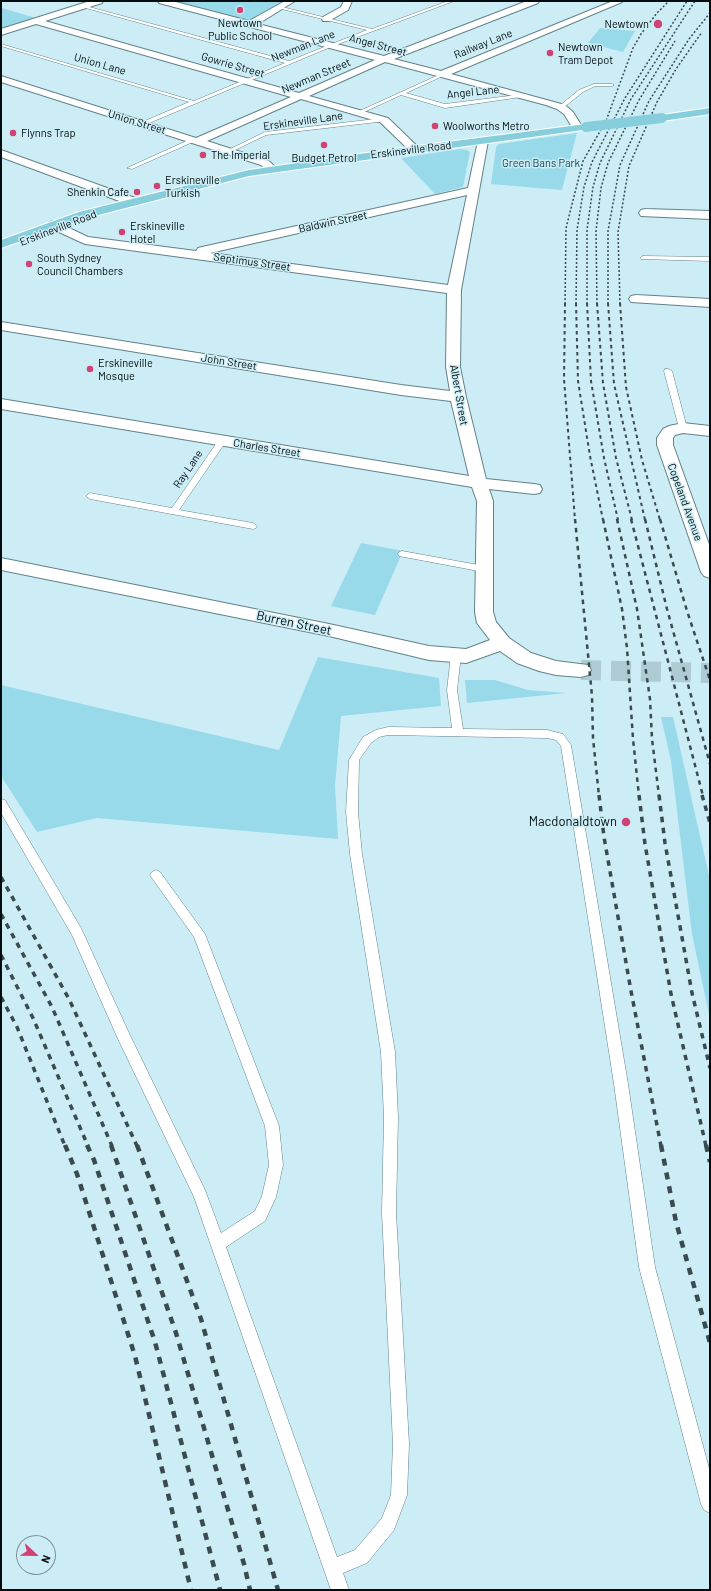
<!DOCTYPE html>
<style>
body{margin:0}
#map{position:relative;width:711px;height:1591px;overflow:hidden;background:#ccedf5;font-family:Barlow,sans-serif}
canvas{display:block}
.frame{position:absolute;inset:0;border:2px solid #030d10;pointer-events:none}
.north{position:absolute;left:16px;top:1535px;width:40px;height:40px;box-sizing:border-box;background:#ccedf5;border:1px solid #7c9399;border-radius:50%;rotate:112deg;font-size:11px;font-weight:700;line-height:16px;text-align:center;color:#030d10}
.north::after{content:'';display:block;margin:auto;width:14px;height:18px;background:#cf4272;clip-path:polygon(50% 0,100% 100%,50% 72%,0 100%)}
</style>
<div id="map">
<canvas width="711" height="1591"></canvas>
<div class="frame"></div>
<div class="north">N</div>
</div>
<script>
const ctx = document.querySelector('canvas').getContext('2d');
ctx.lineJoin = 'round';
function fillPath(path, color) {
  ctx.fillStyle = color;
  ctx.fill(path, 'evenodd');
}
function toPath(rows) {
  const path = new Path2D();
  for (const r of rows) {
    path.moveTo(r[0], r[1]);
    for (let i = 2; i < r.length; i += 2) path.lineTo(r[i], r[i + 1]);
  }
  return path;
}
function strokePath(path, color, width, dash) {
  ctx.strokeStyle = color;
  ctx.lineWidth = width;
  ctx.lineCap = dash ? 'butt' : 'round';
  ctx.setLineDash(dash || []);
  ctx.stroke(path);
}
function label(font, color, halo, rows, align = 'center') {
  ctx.font = font + ' Barlow,sans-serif';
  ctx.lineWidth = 3;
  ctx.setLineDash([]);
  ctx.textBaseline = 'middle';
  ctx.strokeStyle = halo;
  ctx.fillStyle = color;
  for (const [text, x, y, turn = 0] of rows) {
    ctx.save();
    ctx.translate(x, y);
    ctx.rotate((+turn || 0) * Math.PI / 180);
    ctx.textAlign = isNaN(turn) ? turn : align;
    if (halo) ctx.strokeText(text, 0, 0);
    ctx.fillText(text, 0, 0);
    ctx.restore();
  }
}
const green = toPath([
 [169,1,277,1,284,2,250,22],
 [1,9,2,8,36,18,1,29],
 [600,28,635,31,623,52,588,43],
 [577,133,562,190,491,184,496,147,499,144],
 [460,149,467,150,470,152,463,187,435,194,401,158],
 [361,543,403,551,375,615,331,606],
 [318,657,439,678,441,706,341,716,335,786,338,839,97,818,37,832,1,776,1,685,279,750],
 [465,680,495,680,528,690,567,693,467,703],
 [661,717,673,717,710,880,710,1019,692,934,671,761]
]);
const minorTunnel = toPath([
 [581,670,710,673]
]);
const service = toPath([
 [448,1,454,1,333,46,142,126,139,124,140,123,189,102,1,46,1,44,194,101,285,63,82,7,82,5,289,61,367,30,278,8,278,6,372,29,448,1],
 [443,73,445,75,406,93,445,104,525,94,528,96,445,108,401,95,360,114,355,113,443,73],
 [594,84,612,84,614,85,612,86,595,86,583,92,563,108,558,107,579,90,594,84],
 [384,118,386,119,386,121,266,135,231,152,226,151,265,132,384,118],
 [193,138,196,140,195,141,132,169,127,168,193,138],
 [643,256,710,257,710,261,641,259,640,258,643,256],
 [665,369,668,369,672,371,687,428,686,430,680,430,679,428,664,371,665,369],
 [220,438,226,438,227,440,179,510,253,523,257,526,256,528,253,529,90,499,86,496,90,493,172,508,220,438],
 [402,551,484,566,489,569,484,572,399,556,398,554,399,552,402,551],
 [456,652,461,655,457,690,463,729,547,730,563,734,571,745,628,1084,655,1267,710,1472,710,1513,704,1510,701,1504,639,1267,614,1084,561,746,556,740,547,738,388,735,379,737,371,743,359,760,358,812,362,854,395,1052,398,1117,396,1213,409,1444,407,1495,394,1530,367,1563,343,1573,349,1590,331,1590,194,1197,118,1039,72,935,1,813,1,799,5,800,81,928,128,1031,205,1190,221,1233,255,1211,262,1196,269,1165,265,1126,194,937,152,878,150,875,152,872,156,870,160,872,205,934,279,1126,283,1165,276,1197,265,1221,226,1247,337,1557,355,1550,382,1518,391,1495,393,1444,382,1213,384,1117,381,1052,350,854,346,812,349,760,363,737,376,730,388,727,452,728,447,690,451,655,456,652]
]);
const minor = toPath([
 [90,1,103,1,102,3,45,21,299,93,375,60,159,3,158,1,172,1,249,21,285,1,295,1,258,24,384,56,527,1,539,1,538,3,394,59,441,71,613,1,622,2,451,74,565,105,573,112,583,128,582,130,574,130,564,114,557,109,546,105,385,62,309,96,388,118,418,147,419,149,418,151,410,151,380,122,301,99,207,141,269,161,277,169,275,171,271,172,267,171,261,165,1,82,1,76,196,138,291,97,36,24,1,35,1,29,90,1],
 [344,1,352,1,348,10,329,21,323,21,322,19,323,17,341,7,344,1],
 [483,138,488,141,461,290,460,367,466,397,486,479,534,484,540,485,542,489,540,493,534,494,489,489,493,501,493,612,496,622,509,638,531,653,556,661,588,665,591,670,588,675,581,677,556,675,539,671,517,663,500,651,466,663,429,660,329,636,1,570,1,558,329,624,429,646,466,649,490,640,477,623,475,612,477,501,472,487,1,409,1,399,469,476,451,401,401,395,1,330,1,322,401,385,450,391,446,367,447,293,85,244,50,228,48,225,50,222,54,221,88,237,196,251,198,248,202,247,468,188,478,141,483,138],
 [467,195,448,285,210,253,467,195],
 [1,150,138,199,140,202,138,205,130,205,1,157,1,150],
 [645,209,710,211,710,219,641,216,639,213,641,210,645,209],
 [636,295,710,299,710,307,631,302,629,299,631,296,636,295],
 [683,423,710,426,710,436,683,433,675,435,673,438,673,445,710,547,710,578,704,576,701,572,657,445,657,438,663,429,669,426,683,423]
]);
const primary = toPath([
 [710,108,710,114,662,121,657,118,662,115,710,108],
 [586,124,590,125,591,127,590,129,249,176,87,218,1,248,1,240,79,212,249,170,401,148,586,124]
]);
const railFar4 = toPath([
 [565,304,566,228,583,161,606,121,633,48,641,34,657,13,669,1],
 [576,304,577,230,584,187,592,162,625,98,687,1],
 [587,304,587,230,593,187,600,163,631,99,695,1],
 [597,304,596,231,601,188,608,163,639,100,675,41],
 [608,304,608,231,620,165,649,101,689,39,710,13],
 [620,304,618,232,629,166,657,102,676,69,702,32]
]);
const railFar3 = toPath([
 [565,303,564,379,575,520],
 [576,303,578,381,590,456,603,520],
 [587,303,591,381,604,458,618,520],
 [597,303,603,383,616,458,632,520],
 [608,303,614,384,645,520],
 [620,303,626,387,642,460,660,520]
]);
const railFar2 = toPath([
 [575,519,592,696,593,738,599,796],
 [603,519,622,609,627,648,633,739,639,796],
 [617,519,637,609,650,699,652,739,659,796],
 [631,519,703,796],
 [645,519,667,609,710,764],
 [660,519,687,611,710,680]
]);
const railFar1 = toPath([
 [599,795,604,837,631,991,661,1146],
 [639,795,645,844,671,994,706,1146],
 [659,795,665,843,692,993,710,1068],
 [702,795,710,823],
 [1,877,69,999,137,1146],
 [1,914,52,1007,112,1146],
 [1,955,33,1018,88,1146],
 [1,997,17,1027,65,1146]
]);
const rail = toPath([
 [65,1145,77,1174,135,1356,191,1590],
 [87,1145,94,1160,155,1342,220,1590],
 [111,1145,176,1333,244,1564,250,1590],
 [137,1145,201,1319,278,1590],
 [661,1145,676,1222,710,1343],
 [706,1145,710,1162]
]);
const primaryBridge = toPath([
 [586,127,662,118]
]);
const markers = [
 [240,10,4,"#cf4272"],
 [658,24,5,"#cf4272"],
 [550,53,4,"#cf4272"],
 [435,126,4,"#cf4272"],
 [13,133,4,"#cf4272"],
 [324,145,4,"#cf4272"],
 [203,155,4,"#cf4272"],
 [157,186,4,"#cf4272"],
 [137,192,4,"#cf4272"],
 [122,232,4,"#cf4272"],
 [29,264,4,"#cf4272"],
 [90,369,4,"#cf4272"],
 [626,822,5,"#cf4272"]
];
const farPoinames = [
 ["Newtown",240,23,"center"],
 ["Public School",240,36,"center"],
 ["Newtown",649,24,"right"],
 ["Newtown",558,47],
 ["Tram Depot",558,60],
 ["Woolworths Metro",443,126],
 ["Flynns Trap",21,133],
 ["The Imperial",211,155],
 ["Budget Petrol",324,158,"center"],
 ["Erskineville",165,180],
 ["Turkish",165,193],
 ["Shenkin Cafe",129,192,"right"],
 ["Erskineville",130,226],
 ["Hotel",130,239],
 ["South Sydney",37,258],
 ["Council Chambers",37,271],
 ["Erskineville",98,363],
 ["Mosque",98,376]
];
const farStreetnames = [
 ["Railway Lane",483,44,-22],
 ["Angel Street",378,45,15],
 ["Newman Lane",303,46,-22],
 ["Union Lane",100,64,16],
 ["Gowrie Street",233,65,16],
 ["Newman Street",316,76,-23],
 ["Angel Lane",473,92,-6],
 ["Erskineville Lane",303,121,-8],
 ["Union Street",137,122,17],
 ["Erskineville Road",411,150,-7],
 ["Baldwin Street",333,222,-12],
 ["Erskineville Road",58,228,-21],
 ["Septimus Street",252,262,8],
 ["John Street",229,362,9],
 ["Albert Street",459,395,80],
 ["Charles Street",267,448,9],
 ["Ray Lane",188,469,-56],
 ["Copeland Avenue",685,502,70]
];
const farParknames = [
 ["Green Bans Park",541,163]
];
const streetNames = [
 ["Burren Street",294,623,12]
];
const poiNames = [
 ["Macdonaldtown",617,822]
];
fillPath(green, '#98dae9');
strokePath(minorTunnel, '#aecbd3', 20, [20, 10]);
strokePath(service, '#638188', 1);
strokePath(minor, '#638188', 2);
strokePath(primary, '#fff', 2);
fillPath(service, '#fff');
fillPath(minor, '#fff');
fillPath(primary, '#87cedc');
strokePath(railFar4, '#3a4a4f', 1.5, [2, 2]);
strokePath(railFar3, '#3a4a4f', 2, [3.5, 3.5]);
strokePath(railFar2, '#3a4a4f', 2.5, [4.5, 4.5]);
strokePath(railFar1, '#3a4a4f', 3.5, [5.5, 5.5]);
strokePath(rail, '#3a4a4f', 4.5, [7, 7]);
strokePath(primaryBridge, '#fff', 10, []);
strokePath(primaryBridge, '#87cedc', 10);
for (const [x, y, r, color] of markers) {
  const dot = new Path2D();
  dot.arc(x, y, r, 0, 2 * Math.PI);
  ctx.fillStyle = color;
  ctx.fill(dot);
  strokePath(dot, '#ccedf5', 1.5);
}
label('11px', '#030d10', '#ccedf5', farPoinames, 'left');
label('11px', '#030d10', '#ccedf5', farStreetnames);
label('11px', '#14434d', '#ccedf5', farParknames);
label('13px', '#030d10', '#ccedf5', streetNames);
label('13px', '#030d10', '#ccedf5', poiNames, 'right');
</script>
